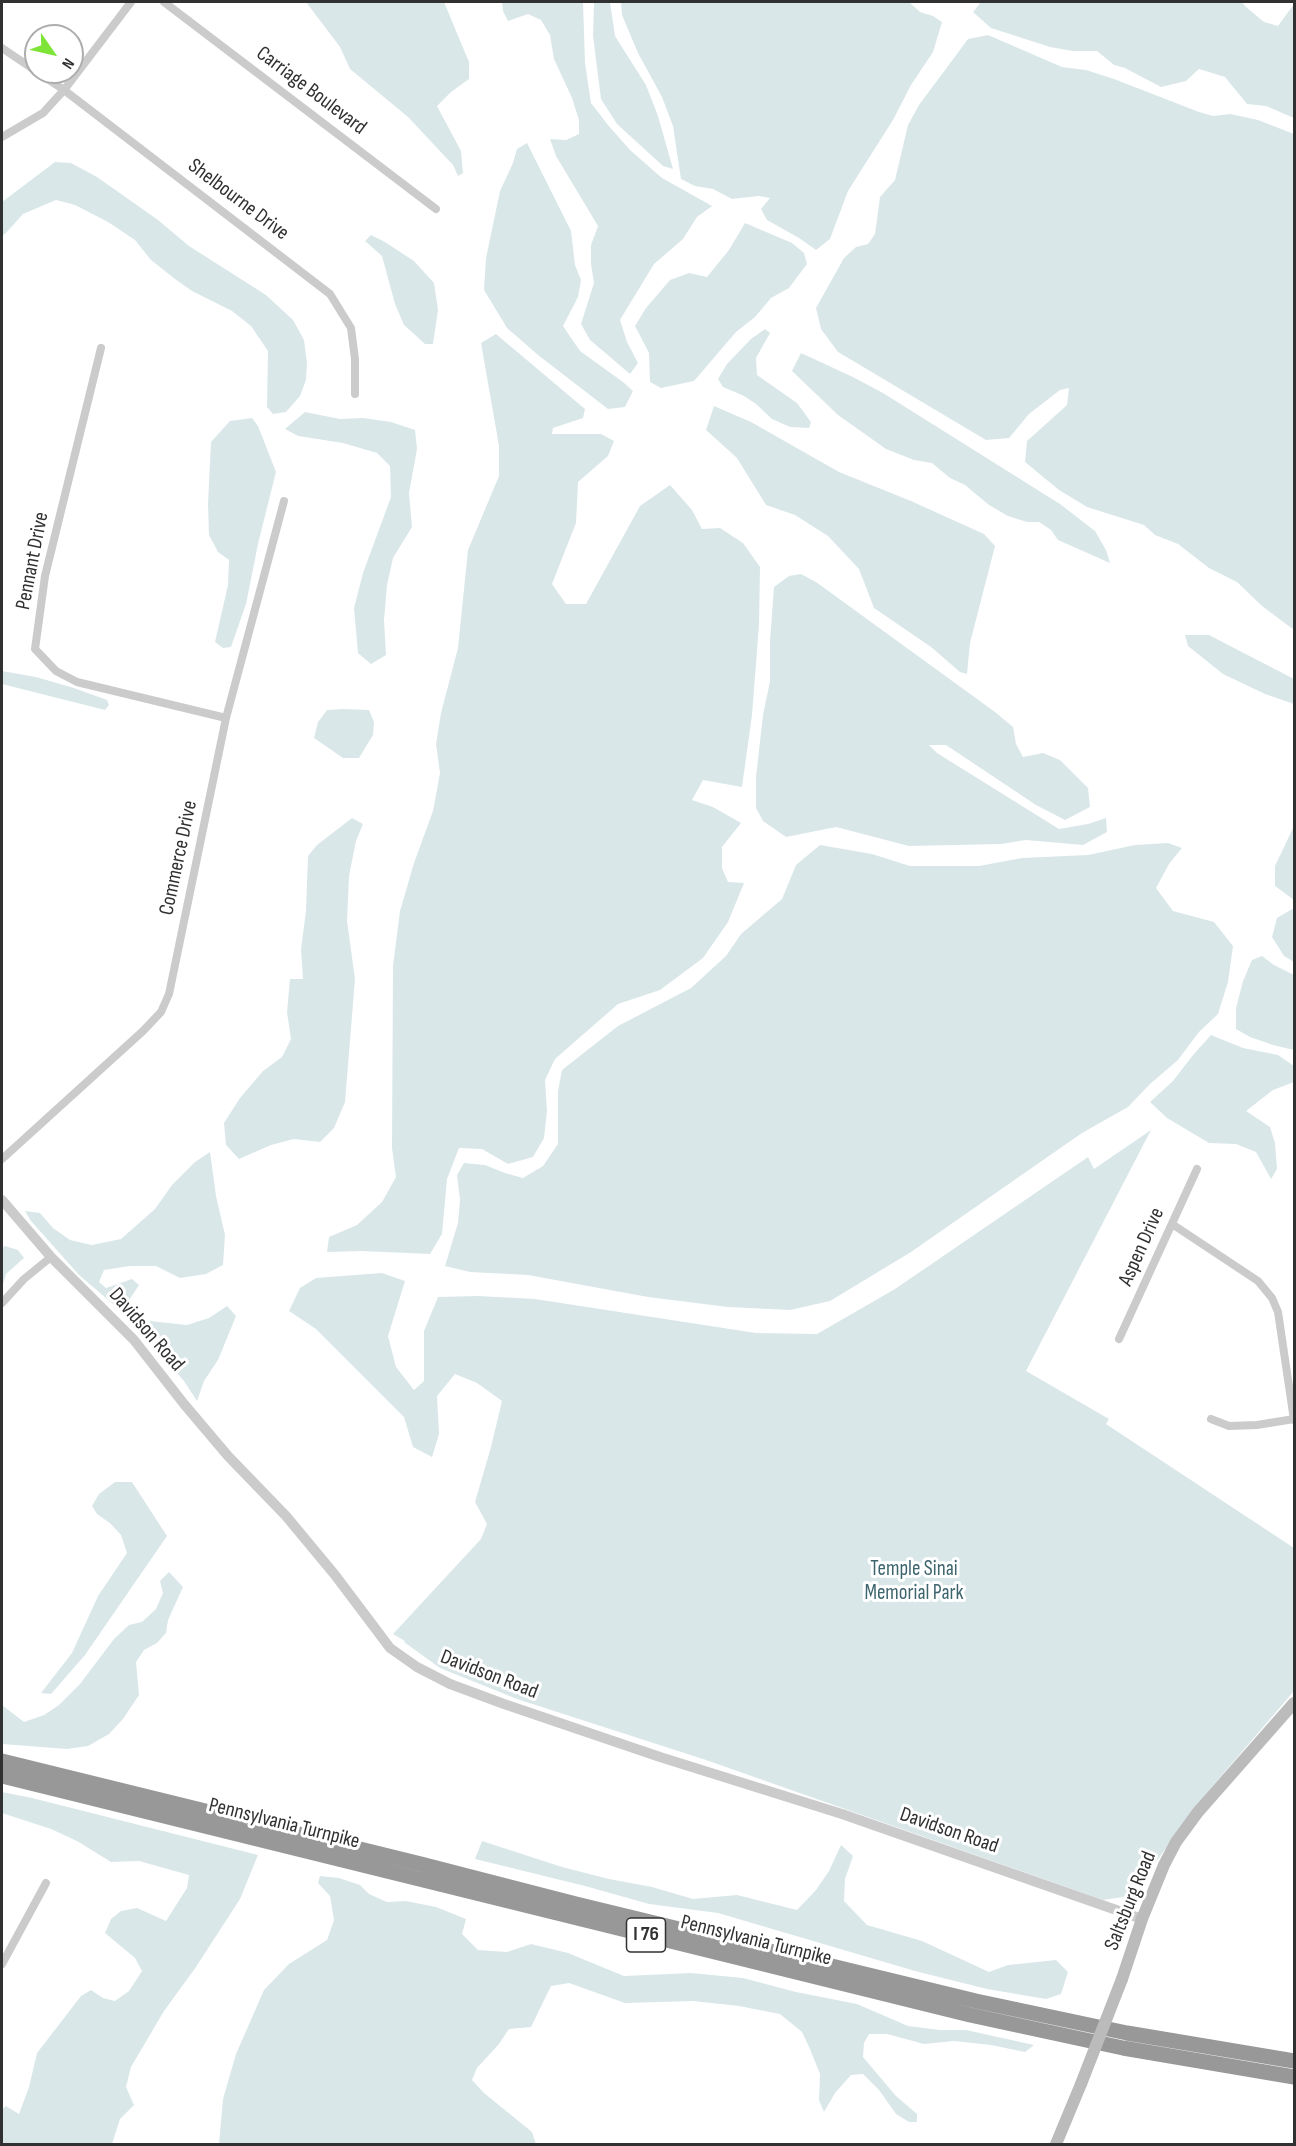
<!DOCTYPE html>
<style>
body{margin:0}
#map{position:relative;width:1296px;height:2146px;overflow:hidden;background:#fff;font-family:"Sofia Sans Condensed",sans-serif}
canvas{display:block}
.frame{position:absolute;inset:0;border:3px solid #313131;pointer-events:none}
.north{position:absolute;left:24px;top:24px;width:60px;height:60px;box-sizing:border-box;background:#fff;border:2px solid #adadad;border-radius:50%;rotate:124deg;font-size:16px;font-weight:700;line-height:24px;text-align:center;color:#313131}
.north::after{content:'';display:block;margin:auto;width:21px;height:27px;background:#7fe438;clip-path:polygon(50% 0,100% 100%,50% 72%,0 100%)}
</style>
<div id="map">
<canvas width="1296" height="2146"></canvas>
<div class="frame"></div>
<div class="north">N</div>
</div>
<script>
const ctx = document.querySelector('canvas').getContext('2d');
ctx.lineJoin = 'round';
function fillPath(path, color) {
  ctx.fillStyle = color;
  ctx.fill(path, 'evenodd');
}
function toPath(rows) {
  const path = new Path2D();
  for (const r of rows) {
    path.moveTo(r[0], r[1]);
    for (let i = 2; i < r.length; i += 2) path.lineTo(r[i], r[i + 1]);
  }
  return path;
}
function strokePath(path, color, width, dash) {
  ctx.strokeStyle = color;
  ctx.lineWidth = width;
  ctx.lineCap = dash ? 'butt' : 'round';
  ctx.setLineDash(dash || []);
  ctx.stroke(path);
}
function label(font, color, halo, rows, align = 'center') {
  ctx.font = font + ' "Sofia Sans Condensed",sans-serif';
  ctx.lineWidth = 6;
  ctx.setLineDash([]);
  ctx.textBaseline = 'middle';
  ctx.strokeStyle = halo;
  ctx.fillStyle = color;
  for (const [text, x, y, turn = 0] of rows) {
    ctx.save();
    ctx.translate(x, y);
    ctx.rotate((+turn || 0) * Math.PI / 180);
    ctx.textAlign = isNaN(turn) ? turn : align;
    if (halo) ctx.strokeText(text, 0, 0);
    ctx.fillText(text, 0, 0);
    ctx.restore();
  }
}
const green = toPath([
 [306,2,444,2,469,62,469,79,451,92,437,106,461,151,463,173,458,176,453,165,408,117,350,69,340,47],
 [502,2,583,2,585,63,591,103,608,125,630,150,662,178,712,206,697,217,683,239,654,264,620,320,627,342,638,363,630,374,590,340,581,324,594,283,591,264,591,245,598,226,556,156,550,139,566,140,579,134,579,120,572,98,554,59,550,35,541,20,528,14,508,21,503,11],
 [594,2,610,2,615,36,646,85,658,116,673,169,663,166,617,124,601,99,593,36],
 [621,2,909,2,920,12,933,16,942,22,933,52,911,85,893,120,848,191,830,239,816,250,799,238,767,220,761,209,770,198,759,196,732,199,713,189,695,186,681,179,673,126,662,97,638,53,622,15],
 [981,2,1242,2,1245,6,1264,22,1278,26,1294,4,1294,118,1266,106,1247,104,1225,77,1199,69,1186,81,1161,87,1125,68,1114,65,1097,51,1073,51,1050,47,991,28,973,12],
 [988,35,1062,67,1086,70,1114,79,1199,112,1213,116,1230,114,1258,120,1294,134,1294,630,1262,606,1237,582,1209,568,1178,544,1155,535,1144,525,1087,507,1059,490,1025,462,1027,441,1067,405,1069,388,1060,390,1029,414,1009,438,986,440,838,352,821,329,816,308,844,258,856,247,868,244,875,234,880,197,895,180,908,125,919,105,968,39],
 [527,143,571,231,575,265,581,280,578,297,563,326,580,351,623,382,633,391,625,407,608,409,538,355,507,328,484,290,486,258,500,191,513,163,517,149],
 [55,162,71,163,97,177,158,220,189,246,266,295,293,320,304,340,307,363,306,380,300,396,286,412,273,414,267,407,268,351,251,326,232,311,192,291,175,279,151,260,135,240,108,222,75,205,56,200,23,214,5,234,2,235,2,202],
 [745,223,792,243,804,253,807,264,789,288,771,298,755,317,736,332,694,381,661,388,650,382,649,353,635,326,646,308,670,280,689,273,707,277,729,250],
 [371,235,385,242,414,261,434,283,438,310,433,344,425,344,404,325,395,304,382,256,365,241],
 [765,329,770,333,756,358,757,375,797,403,811,422,809,428,790,427,772,419,756,404,744,396,723,387,718,379,727,364,751,339],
 [496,334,585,409,583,418,553,428,552,434,601,434,614,441,608,456,578,482,576,523,552,584,566,604,586,604,640,506,670,485,692,510,702,529,720,528,743,543,760,567,759,625,752,715,742,787,703,780,692,800,713,807,741,823,722,847,722,868,728,882,744,883,728,922,703,958,660,990,618,1004,555,1059,545,1080,547,1111,544,1138,533,1157,508,1164,482,1149,459,1148,447,1179,442,1234,430,1254,361,1251,327,1252,329,1237,357,1225,382,1202,396,1177,392,1148,393,966,400,911,414,863,433,811,440,773,436,744,441,713,458,648,468,550,499,476,499,446,481,343],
 [801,353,853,377,883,393,1060,504,1095,531,1106,550,1110,563,1058,540,1051,530,1039,522,1027,522,1008,516,989,505,965,485,950,478,932,463,914,460,886,449,838,415,792,371],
 [714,406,751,422,839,472,911,501,984,534,995,546,970,643,967,674,960,672,931,647,874,608,859,569,828,536,795,515,766,505,737,458,706,430],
 [305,412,340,419,363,418,391,422,415,430,417,449,409,493,412,527,393,558,387,585,384,620,386,655,371,664,358,653,354,608,363,573,391,497,390,466,377,453,343,443,298,436,285,429],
 [252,418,258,426,276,472,258,544,246,604,231,647,223,648,215,642,228,585,229,560,218,552,209,535,208,504,211,442,230,421],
 [801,574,816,582,995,712,1013,727,1016,744,1023,757,1043,753,1060,760,1088,788,1090,807,1065,820,1036,805,946,745,929,745,937,753,1059,829,1088,824,1106,818,1107,832,1083,845,1026,840,1001,844,909,846,836,827,786,837,763,821,756,808,756,777,763,715,770,681,770,641,774,587,789,576],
 [1185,635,1209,635,1294,679,1294,704,1265,694,1223,674,1188,646],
 [2,671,36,677,74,688,107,700,109,705,105,710,2,684],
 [343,709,369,710,374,722,373,735,359,758,343,758,314,738,318,722,327,710],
 [352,818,363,824,356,841,349,876,347,921,355,979,345,1102,334,1128,320,1142,294,1139,271,1145,239,1159,226,1145,224,1123,240,1098,263,1071,282,1057,291,1039,287,1012,290,979,303,979,301,949,306,911,308,856,317,845],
 [1294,826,1294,900,1275,886,1275,866],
 [1168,843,1182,848,1169,864,1156,888,1173,911,1214,922,1233,946,1228,982,1218,1014,1199,1032,1178,1060,1150,1084,1128,1107,1082,1133,911,1252,830,1301,790,1310,728,1307,648,1297,528,1275,470,1272,445,1266,458,1223,460,1200,457,1175,464,1163,485,1165,505,1173,523,1178,543,1166,558,1144,558,1091,562,1070,618,1026,691,988,726,956,741,934,782,899,796,865,820,845,872,854,910,866,979,866,1022,858,1088,855,1135,845],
 [1292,909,1294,911,1294,962,1284,956,1272,937,1277,918],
 [1262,956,1274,965,1294,975,1294,1050,1273,1045,1250,1037,1236,1029,1236,1008,1243,981,1252,960],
 [1211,1035,1243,1048,1278,1055,1294,1066,1294,1082,1273,1090,1246,1111,1270,1127,1275,1143,1277,1169,1271,1179,1256,1152,1236,1144,1209,1143,1167,1118,1150,1102,1173,1081,1193,1055],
 [1151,1130,1026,1371,1109,1419,1106,1424,1294,1548,1294,1691,1199,1802,1146,1876,1123,1897,1103,1900,706,1760,517,1699,440,1668,404,1642,405,1641,393,1634,481,1539,487,1524,475,1502,491,1447,502,1401,477,1383,455,1374,437,1396,439,1434,432,1457,413,1447,404,1417,316,1329,289,1311,300,1288,316,1278,382,1273,405,1281,388,1336,396,1367,414,1390,424,1381,424,1331,438,1297,478,1296,535,1299,756,1333,817,1334,895,1289,1088,1157,1094,1169],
 [210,1152,216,1196,225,1235,223,1265,206,1274,180,1278,156,1266,130,1266,104,1270,99,1282,106,1288,132,1279,139,1285,126,1305,113,1304,79,1275,31,1221,25,1211,40,1213,53,1228,70,1240,92,1245,121,1239,155,1209,172,1185,195,1162],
 [5,1246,18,1250,24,1258,6,1274,2,1288,2,1248],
 [227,1306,236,1316,218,1360,204,1381,197,1401,184,1381,143,1333,150,1321,187,1325,209,1318],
 [115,1482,132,1482,167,1536,85,1655,51,1694,41,1693,72,1653,98,1596,127,1553,121,1535,111,1524,97,1514,92,1506,99,1494],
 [169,1572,183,1587,168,1620,166,1633,157,1643,144,1650,136,1662,139,1695,123,1719,109,1734,88,1746,67,1749,2,1744,2,1705,24,1722,44,1715,59,1705,80,1684,114,1639,129,1625,142,1622,156,1609,163,1593,160,1581],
 [2,1792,32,1798,258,1855,240,1899,196,1967,164,2011,131,2067,126,2087,134,2105,120,2119,112,2144,2,2144,2,2109,6,2106,19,2114,29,2087,37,2053,81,1996,91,1990,103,1998,115,2001,129,1991,142,1971,135,1958,105,1933,111,1919,121,1911,137,1908,166,1921,187,1888,189,1875,139,1861,111,1862,77,1841,51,1829,2,1813],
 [482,1841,562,1867,609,1879,652,1887,693,1899,737,1895,797,1910,816,1890,829,1871,841,1845,853,1856,845,1879,844,1901,867,1925,922,1941,989,1972,1008,1965,1056,1960,1068,1972,1061,1994,1046,1999,987,1989,915,1971,718,1913,649,1904,585,1886,475,1859],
 [320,1876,339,1878,360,1885,369,1894,387,1902,406,1901,436,1907,466,1919,462,1934,478,1950,507,1952,531,1944,568,1953,624,1976,691,1973,743,1978,796,1992,857,2004,908,2026,940,2030,966,2030,1034,2045,1025,2052,991,2045,954,2041,924,2044,887,2034,869,2034,864,2043,863,2057,896,2096,917,2114,917,2122,909,2122,896,2114,879,2090,863,2074,851,2075,835,2093,824,2112,819,2100,820,2074,810,2049,802,2032,780,2014,739,2006,693,2001,625,2003,569,1983,551,1986,531,2027,509,2029,499,2044,477,2068,472,2080,484,2093,532,2132,536,2144,219,2144,223,2099,236,2054,264,1990,289,1964,327,1940,334,1920,330,1896,318,1883]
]);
const minor = toPath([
 [164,2,436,209],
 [2,48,36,71],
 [37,72,64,90,330,294,351,328,355,359,355,394],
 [2,137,43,113,64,90,131,2],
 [101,348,45,576,35,649,56,671,77,682,226,718],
 [2,1159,143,1031,161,1012,169,994,226,718,284,501],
 [1172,1224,1258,1281,1272,1298,1278,1312,1294,1420],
 [2,1303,24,1279,51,1257],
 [1119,1339,1197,1169],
 [1211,1419,1229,1426,1257,1425,1294,1419],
 [2,1964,46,1883]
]);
const tertiary = toPath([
 [2,1200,51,1257,134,1340,184,1404,228,1456,286,1516,335,1575,390,1648,417,1667,450,1684,504,1704,660,1757,842,1814,1142,1919]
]);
const secondary = toPath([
 [1122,1979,1142,1919,1164,1865,1176,1842,1198,1812,1294,1703],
 [1056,2144,1081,2084]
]);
const motorway = toPath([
 [2,1761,421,1864,576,1904,976,2001,1127,2033,1294,2061],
 [2,1776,970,2015,1123,2048,1294,2077]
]);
const secondaryBridge = toPath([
 [1081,2084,1122,1979]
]);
const shields = [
 [646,1935,39]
];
const shieldNames = [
 ["I 76",646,1935]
];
const streetNames = [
 ["Carriage Boulevard",311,91,37],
 ["Shelbourne Drive",238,200,37],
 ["Pennant Drive",33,561,-79],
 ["Commerce Drive",179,858,-78],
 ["Aspen Drive",1142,1247,-66],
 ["Davidson Road",146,1330,49],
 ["Davidson Road",489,1675,21],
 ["Pennsylvania Turnpike",284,1824,14],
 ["Davidson Road",949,1831,19],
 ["Saltsburg Road",1131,1901,-68],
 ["Pennsylvania Turnpike",756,1941,14]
];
const parkNames = [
 ["Temple Sinai",914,1570],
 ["Memorial Park",914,1594]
];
fillPath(green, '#dae7e9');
strokePath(minor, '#cbcbcb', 8);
strokePath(tertiary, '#cbcbcb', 10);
strokePath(secondary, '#bbb', 12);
strokePath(motorway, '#989898', 15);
strokePath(secondaryBridge, '#bbb', 12);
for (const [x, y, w] of shields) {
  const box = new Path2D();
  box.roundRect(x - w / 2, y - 17, w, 34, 4.5);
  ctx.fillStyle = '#fff';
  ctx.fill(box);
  strokePath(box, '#313131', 1.5);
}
label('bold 20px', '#313131', null, shieldNames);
label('21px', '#313131', '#fff', streetNames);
label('21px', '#3e656e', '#fff', parkNames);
</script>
